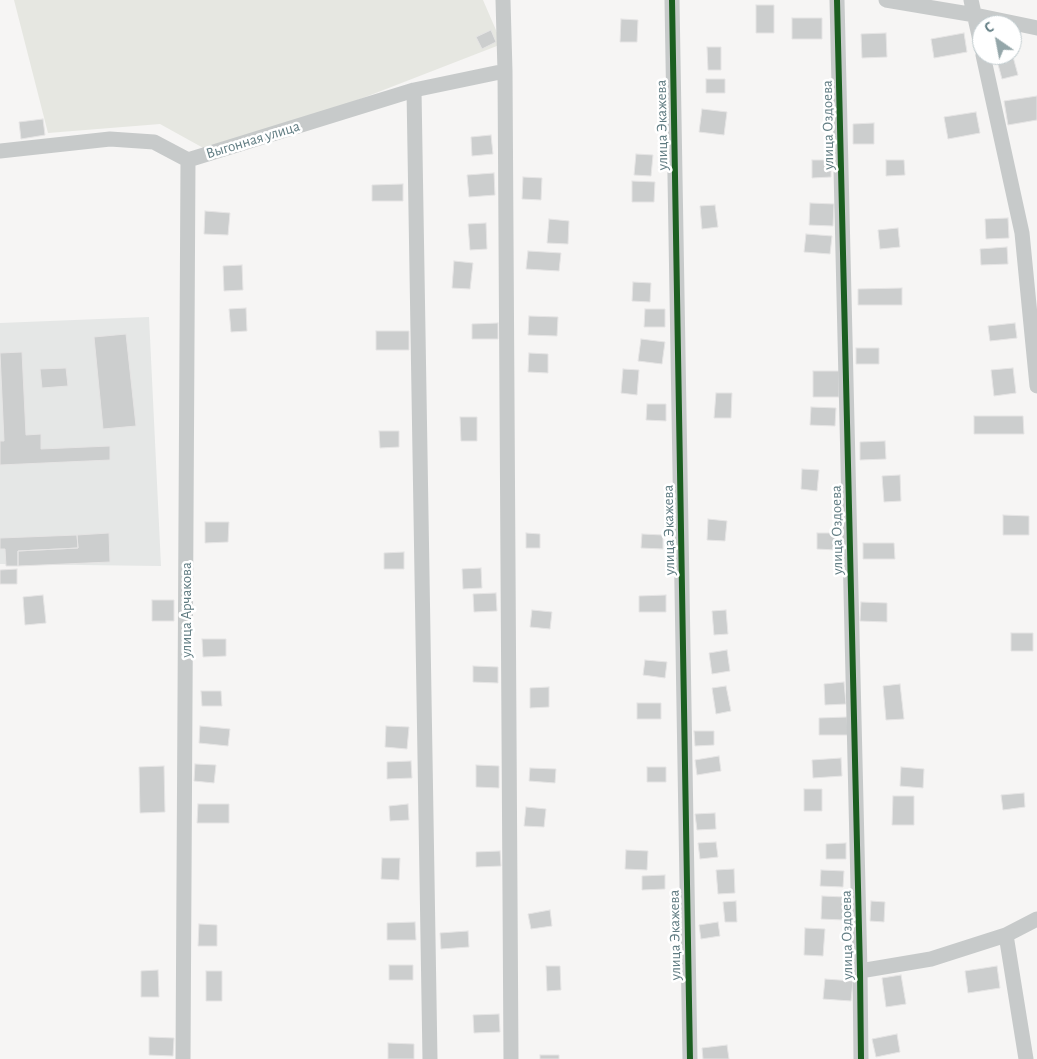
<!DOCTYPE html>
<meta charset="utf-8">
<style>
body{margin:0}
#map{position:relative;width:1037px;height:1059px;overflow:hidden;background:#f6f5f4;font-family:"Alegreya Sans",sans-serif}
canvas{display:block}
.north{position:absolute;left:972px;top:15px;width:50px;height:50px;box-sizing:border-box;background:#fff;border:1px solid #bfcacd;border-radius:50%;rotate:327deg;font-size:14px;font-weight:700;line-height:20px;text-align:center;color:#5f7b81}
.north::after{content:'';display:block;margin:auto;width:18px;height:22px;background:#94a6a9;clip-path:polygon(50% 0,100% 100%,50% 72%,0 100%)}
</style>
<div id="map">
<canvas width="1037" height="1059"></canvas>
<div class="north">С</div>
</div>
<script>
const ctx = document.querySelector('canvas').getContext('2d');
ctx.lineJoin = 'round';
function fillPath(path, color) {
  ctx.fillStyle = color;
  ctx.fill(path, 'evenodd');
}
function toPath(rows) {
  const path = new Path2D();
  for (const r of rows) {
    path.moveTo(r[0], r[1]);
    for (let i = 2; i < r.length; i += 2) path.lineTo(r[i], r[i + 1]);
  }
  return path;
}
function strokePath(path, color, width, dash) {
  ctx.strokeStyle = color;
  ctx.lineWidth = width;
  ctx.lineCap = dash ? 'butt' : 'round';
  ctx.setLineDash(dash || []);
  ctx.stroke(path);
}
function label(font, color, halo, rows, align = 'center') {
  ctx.font = font + ' "Alegreya Sans",sans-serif';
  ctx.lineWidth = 5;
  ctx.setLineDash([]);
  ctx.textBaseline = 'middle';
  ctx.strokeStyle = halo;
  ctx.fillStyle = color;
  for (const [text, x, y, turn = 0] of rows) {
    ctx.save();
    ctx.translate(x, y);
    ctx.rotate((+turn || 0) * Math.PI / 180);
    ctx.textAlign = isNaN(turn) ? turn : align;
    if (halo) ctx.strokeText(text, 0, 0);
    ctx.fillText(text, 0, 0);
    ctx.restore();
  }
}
const built = toPath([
 [149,317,161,566,0,564,0,323]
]);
const green = toPath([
 [14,0,483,0,502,44,216,155,160,124,48,133]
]);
const building = toPath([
 [756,5,774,5,774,33,756,33,756,5],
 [792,18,822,18,822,39,792,39,792,18],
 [621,19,638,20,637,42,620,42,621,19],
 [491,30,496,42,482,49,476,37,491,30],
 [886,33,887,57,862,58,861,34,886,33],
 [964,33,967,52,934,58,931,39,964,33],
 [707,47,721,47,721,70,708,70,707,47],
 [1012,53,1018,75,1002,79,996,57,1012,55,1012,53],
 [706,79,725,79,725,93,706,93,706,79],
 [1037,96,1037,120,1008,125,1004,101,1037,96],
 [702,109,727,112,724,135,699,132,702,109],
 [976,112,980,133,948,139,944,117,976,112],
 [43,119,45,135,21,139,19,122,43,119],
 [874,123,874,144,853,144,853,124,874,123],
 [491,135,493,154,472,156,471,137,491,135],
 [636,154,653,155,651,176,634,175,636,154],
 [812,160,831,160,831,177,812,178,812,160],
 [886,160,904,160,905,175,886,176,886,160],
 [494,173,495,195,469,197,467,175,494,173],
 [523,177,542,178,541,200,522,199,523,177],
 [632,181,655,182,654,202,632,202,632,181],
 [403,184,403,201,372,201,372,185,403,184],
 [810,203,834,204,833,226,809,225,810,203],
 [715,205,718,227,702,229,700,206,715,205],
 [205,211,230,213,228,235,204,234,205,211],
 [1008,218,1009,238,986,239,985,219,1008,218],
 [549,219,569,221,568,244,547,243,549,219],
 [486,223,487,249,470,250,468,224,486,223],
 [898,228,900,247,880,249,878,230,898,228],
 [806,234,832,236,830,254,804,252,806,234],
 [1007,247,1008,264,981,265,980,249,1007,247],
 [528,251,561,253,559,271,526,269,528,251],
 [454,261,473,263,470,289,452,288,454,261],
 [242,265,243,290,224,291,223,266,242,265],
 [633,282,651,283,650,302,632,301,633,282],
 [902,288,902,305,858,305,858,289,902,288],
 [246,308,247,331,231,332,229,309,246,308],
 [645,309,665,309,665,327,644,327,645,309],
 [529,316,558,317,557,336,528,335,529,316],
 [498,323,498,339,472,339,472,324,498,323],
 [1015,323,1017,338,990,341,988,326,1015,323],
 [376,331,409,331,409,350,376,350,376,331],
 [126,334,136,426,103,429,94,337,126,334],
 [641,339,665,342,662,364,638,361,641,339],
 [856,348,879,348,879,364,856,364,856,348],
 [22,352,26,435,41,434,41,449,110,446,110,460,0,465,0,441,4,441,0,353,22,352],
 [529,353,548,354,548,373,528,372,529,353],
 [66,368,68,386,42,388,40,369,66,368],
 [1013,368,1016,393,994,396,991,370,1013,368],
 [623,369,639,370,637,395,621,393,623,369],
 [813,371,839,371,839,397,813,397,813,371],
 [716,393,732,393,731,418,714,418,716,393],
 [647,404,666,404,666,421,646,420,647,404],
 [811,407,836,408,835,426,810,425,811,407],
 [974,416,1023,416,1024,434,974,434,974,416],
 [460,417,477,417,477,441,461,441,460,417],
 [379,431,399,431,399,447,380,448,379,431],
 [885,441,886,459,860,460,860,442,885,441],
 [802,469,819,470,817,491,801,489,802,469],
 [900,475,901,501,884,502,882,476,900,475],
 [1003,515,1029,516,1029,535,1003,535,1003,515],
 [708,519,727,521,725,541,707,540,708,519],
 [205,522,229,522,228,542,205,543,205,522],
 [109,533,110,562,18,566,18,551,78,548,77,535,109,533],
 [526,533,540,534,540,548,526,548,526,533],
 [817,533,836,533,836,550,817,549,817,533],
 [642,534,663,535,663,549,641,548,642,534],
 [77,535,78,548,18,551,18,566,6,566,5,549,0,549,0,538,77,535],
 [863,543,894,543,895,559,863,559,863,543],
 [404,552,404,569,384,569,384,553,404,552],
 [481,568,482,588,463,589,462,569,481,568],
 [17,569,17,584,0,584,0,570,17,569],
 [496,593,497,611,474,612,473,594,496,593],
 [43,595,46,623,25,625,23,597,43,595],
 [666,595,666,612,639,612,639,596,666,595],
 [152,600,174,600,174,621,152,621,152,600],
 [861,602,887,603,887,622,860,621,861,602],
 [532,610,552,612,550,629,530,627,532,610],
 [726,610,728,634,714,635,712,611,726,610],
 [1011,633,1033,633,1033,651,1011,651,1011,633],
 [202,639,226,639,226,656,203,657,202,639],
 [727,650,730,671,712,674,709,653,727,650],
 [645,660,667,662,665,678,643,675,645,660],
 [473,666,498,667,498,683,473,682,473,666],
 [844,682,846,704,825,705,824,684,844,682],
 [900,684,904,719,886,720,883,686,900,684],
 [726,686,731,711,716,714,712,688,726,686],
 [549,687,549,707,530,708,530,688,549,687],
 [201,691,221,691,222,706,202,706,201,691],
 [637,703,661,703,661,719,637,719,637,703],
 [847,717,848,735,819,735,819,718,847,717],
 [200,726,230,729,228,746,199,743,200,726],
 [386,726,409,727,407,749,385,747,386,726],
 [694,731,714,731,714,745,695,746,694,731],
 [719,756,721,771,697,775,695,760,719,756],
 [841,758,842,776,813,778,812,760,841,758],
 [411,761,412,778,387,779,387,762,411,761],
 [195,764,216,765,214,783,194,781,195,764],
 [476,765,499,766,499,788,476,787,476,765],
 [164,766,165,812,140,813,139,767,164,766],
 [647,767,666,767,666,782,647,782,647,767],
 [901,767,924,769,923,788,900,786,901,767],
 [530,768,556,769,555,783,529,781,530,768],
 [804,789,822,789,822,811,804,811,804,789],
 [1024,793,1025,807,1003,810,1001,795,1024,793],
 [893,796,914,796,914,825,892,825,893,796],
 [198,804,229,804,229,823,197,823,198,804],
 [408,804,409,820,390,821,389,806,408,804],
 [526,807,546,809,544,827,524,826,526,807],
 [715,813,716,829,697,830,695,814,715,813],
 [716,842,718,857,700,859,698,843,716,842],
 [846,843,846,859,826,859,826,844,846,843],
 [626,850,648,851,647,870,625,869,626,850],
 [500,851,501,866,476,867,476,852,500,851],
 [382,858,400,858,399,880,381,879,382,858],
 [734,869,735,893,718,894,716,870,734,869],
 [821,870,844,871,843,887,820,886,821,870],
 [665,875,665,889,642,890,642,876,665,875],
 [822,896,844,897,843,920,821,919,822,896],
 [736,901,737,922,725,922,723,902,736,901],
 [871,901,885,902,884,922,870,921,871,901],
 [550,910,552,926,531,929,528,914,550,910],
 [415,922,416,940,387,940,387,923,415,922],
 [718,922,720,936,701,939,699,925,718,922],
 [199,924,217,925,217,946,198,946,199,924],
 [805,928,825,929,823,956,804,955,805,928],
 [468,931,469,947,441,949,440,933,468,931],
 [389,965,413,965,413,980,389,980,389,965],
 [546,966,560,966,561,990,547,991,546,966],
 [997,966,1000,988,968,993,965,971,997,966],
 [158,970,159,997,141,997,141,971,158,970],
 [206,971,222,971,222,1001,206,1001,206,971],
 [901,975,906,1004,886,1007,882,978,901,975],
 [825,979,853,981,851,1001,823,999,825,979],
 [499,1014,500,1032,474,1033,473,1015,499,1014],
 [897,1034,900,1052,876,1057,872,1039,897,1034],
 [149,1037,174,1038,173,1056,149,1055,149,1037],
 [388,1043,414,1044,414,1059,388,1059,388,1043],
 [727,1045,729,1059,703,1059,702,1048,727,1045],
 [540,1055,559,1055,559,1059,540,1059,540,1055]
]);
const minor = toPath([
 [503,0,505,71,511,1059],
 [672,0,690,1059],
 [837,0,860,971,861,1059],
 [886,0,975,15,1037,28],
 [971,0,982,49],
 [983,55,1022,233,1037,386],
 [414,90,430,1059],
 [0,151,110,139,154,142,188,160,414,90,505,71],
 [1006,935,1026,1059],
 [860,971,931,959,1006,935,1037,919],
 [183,1059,188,160]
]);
const cycleway = toPath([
 [672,0,690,1059],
 [837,0,860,971,861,1059]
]);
const streetNames = [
 ["улица Экажева",662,125,-91],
 ["улица Оздоева",828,125,-91],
 ["Выгонная улица",253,140,-17],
 ["улица Экажева",669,530,-91],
 ["улица Оздоева",837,530,-91],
 ["улица Арчакова",186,610,-90],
 ["улица Экажева",675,935,-91],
 ["улица Оздоева",847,935,-91]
];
fillPath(built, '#e5e7e6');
fillPath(green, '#e6e7e1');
fillPath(building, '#cccece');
strokePath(building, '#e5e4e4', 1);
strokePath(minor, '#c7caca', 15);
strokePath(cycleway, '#1b5e20', 6);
label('15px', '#5f7b81', '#fff', streetNames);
</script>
